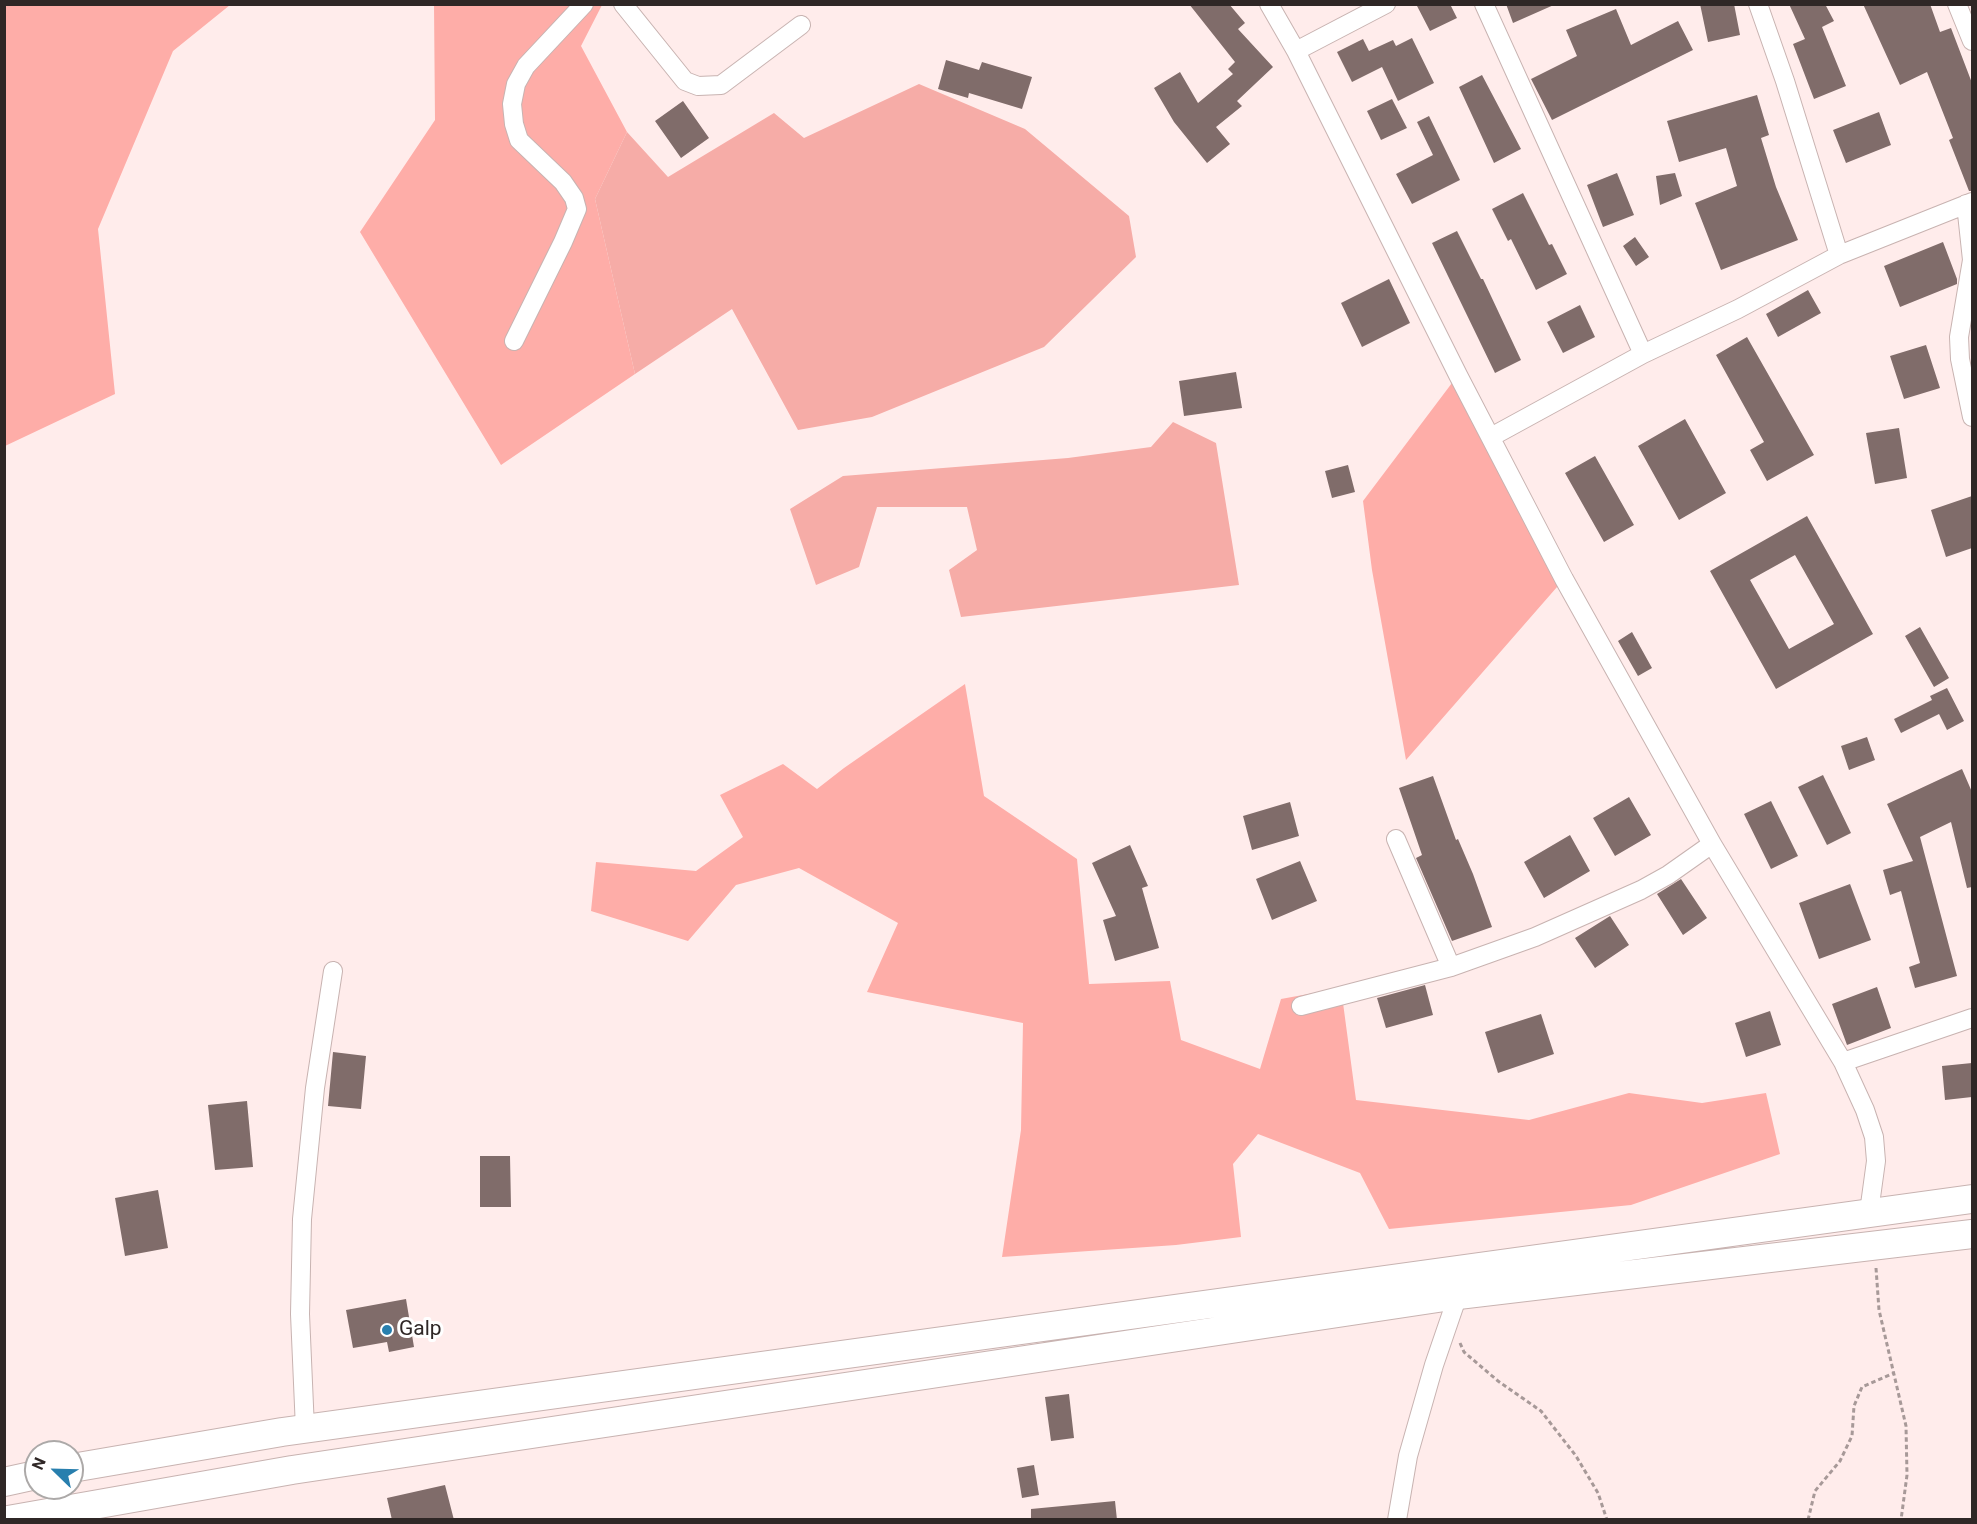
<!DOCTYPE html>
<style>
body{margin:0}
#map{position:relative;width:1977px;height:1524px;overflow:hidden;background:#ffeceb;font-family:Roboto,sans-serif}
canvas{display:block}
.frame{position:absolute;inset:0;border:6px solid #2f2726;pointer-events:none}
.north{position:absolute;left:24px;top:1440px;width:60px;height:60px;box-sizing:border-box;background:#fff;border:2px solid #aca9a8;border-radius:50%;rotate:293deg;font-size:16px;font-weight:700;line-height:24px;text-align:center;color:#2f2726}
.north::after{content:'';display:block;margin:auto;width:21px;height:27px;background:#287fae;clip-path:polygon(50% 0,100% 100%,50% 72%,0 100%)}
</style>
<div id="map">
<canvas width="1977" height="1524"></canvas>
<div class="frame"></div>
<div class="north">N</div>
</div>
<script>
const ctx = document.querySelector('canvas').getContext('2d');
ctx.lineJoin = 'round';
function fillPath(path, color) {
  ctx.fillStyle = color;
  ctx.fill(path, 'evenodd');
}
function toPath(rows) {
  const path = new Path2D();
  for (const r of rows) {
    path.moveTo(r[0], r[1]);
    for (let i = 2; i < r.length; i += 2) path.lineTo(r[i], r[i + 1]);
  }
  return path;
}
function strokePath(path, color, width, dash) {
  ctx.strokeStyle = color;
  ctx.lineWidth = width;
  ctx.lineCap = dash ? 'butt' : 'round';
  ctx.setLineDash(dash || []);
  ctx.stroke(path);
}
function label(font, color, halo, rows, align = 'center') {
  ctx.font = font + ' Roboto,sans-serif';
  ctx.lineWidth = 6;
  ctx.setLineDash([]);
  ctx.textBaseline = 'middle';
  ctx.strokeStyle = halo;
  ctx.fillStyle = color;
  for (const [text, x, y, turn = 0] of rows) {
    ctx.save();
    ctx.translate(x, y);
    ctx.rotate((+turn || 0) * Math.PI / 180);
    ctx.textAlign = isNaN(turn) ? turn : align;
    if (halo) ctx.strokeText(text, 0, 0);
    ctx.fillText(text, 0, 0);
    ctx.restore();
  }
}
const green = toPath([
 [5,4,230,5,173,51,98,229,115,394,5,446],
 [434,5,602,5,581,46,627,132,595,199,635,374,501,465,360,232,435,120],
 [1458,375,1564,579,1406,760,1372,570,1363,501],
 [965,684,984,796,1077,859,1089,984,1170,981,1181,1040,1260,1069,1281,999,1341,988,1356,1100,1529,1120,1629,1093,1702,1103,1766,1093,1780,1154,1631,1205,1389,1229,1360,1173,1258,1134,1233,1164,1241,1237,1176,1245,1002,1257,1021,1130,1023,1023,867,992,898,923,799,868,736,885,688,941,591,911,596,862,696,871,743,837,720,795,783,764,817,789,844,768]
]);
const forest = toPath([
 [919,84,1025,129,1129,216,1136,257,1044,347,872,417,798,430,732,309,635,374,595,199,627,132,668,177,774,113,804,138],
 [1173,422,1216,443,1239,585,961,617,949,570,977,550,967,507,877,507,859,567,816,585,790,509,843,476,1068,458,1151,447]
]);
const building = toPath([
 [1189,4,1229,4,1245,23,1238,29,1273,67,1237,101,1242,106,1216,127,1230,144,1207,163,1174,122,1154,88,1180,72,1198,103,1233,74,1228,69,1235,62],
 [1416,4,1450,4,1457,18,1430,31],
 [1506,4,1556,4,1513,23],
 [1700,4,1734,4,1740,35,1708,42],
 [1789,4,1825,4,1834,21,1822,27,1846,86,1814,99,1793,44,1805,39],
 [1863,4,1930,4,1940,32,1951,28,1972,83,1972,191,1969,191,1949,140,1953,138,1927,72,1900,85],
 [1616,9,1631,45,1678,21,1693,50,1552,120,1531,79,1577,56,1566,30],
 [1412,38,1434,83,1398,101,1382,67,1352,82,1337,52,1363,39,1369,51,1393,40,1396,46],
 [946,60,979,70,982,62,1032,77,1022,109,969,93,968,98,938,89],
 [1482,75,1521,149,1494,163,1459,87],
 [1757,95,1769,135,1761,138,1776,187,1798,240,1721,270,1695,203,1737,186,1726,148,1679,162,1667,121],
 [1392,99,1407,128,1381,140,1367,111],
 [683,101,709,138,681,158,655,121],
 [1879,112,1891,145,1846,163,1833,130],
 [1429,116,1460,180,1412,204,1396,174,1433,155,1417,122],
 [1617,173,1634,215,1603,227,1587,185],
 [1675,173,1682,196,1660,205,1656,176],
 [1523,193,1549,245,1552,244,1567,274,1536,290,1511,239,1508,241,1492,209],
 [1457,231,1481,279,1483,279,1521,360,1495,373,1432,243],
 [1635,237,1649,257,1636,266,1623,246],
 [1943,242,1957,279,1957,284,1900,307,1884,266],
 [1389,279,1410,323,1362,347,1341,303],
 [1808,290,1821,313,1778,337,1766,314],
 [1580,305,1595,337,1563,353,1547,322],
 [1747,337,1814,455,1767,481,1750,450,1764,442,1716,355],
 [1926,345,1940,388,1904,399,1890,356],
 [1236,372,1242,408,1184,416,1179,381],
 [1685,419,1726,493,1679,520,1638,446],
 [1899,428,1907,478,1875,484,1866,433],
 [1595,456,1634,525,1604,542,1565,473],
 [1348,465,1355,492,1332,498,1325,471],
 [1972,496,1972,548,1946,557,1931,510],
 [1807,516,1873,634,1776,689,1710,571],
 [1795,555,1834,624,1789,649,1750,580],
 [1920,627,1949,678,1934,687,1905,636],
 [1632,632,1652,668,1638,676,1618,641],
 [1947,688,1964,721,1947,730,1939,714,1901,733,1894,719,1932,700,1930,696],
 [1867,737,1875,760,1849,770,1841,746],
 [1962,769,1972,792,1972,887,1967,888,1951,822,1920,837,1957,976,1915,988,1909,967,1920,963,1901,891,1890,895,1883,870,1913,861,1887,804],
 [1823,775,1851,833,1827,845,1798,787],
 [1433,776,1456,840,1458,839,1473,874,1492,927,1452,941,1416,858,1422,855,1399,788],
 [1629,797,1651,835,1615,856,1593,818],
 [1771,801,1798,856,1771,869,1744,814],
 [1290,802,1299,836,1252,850,1243,816],
 [1570,835,1590,871,1544,898,1524,862],
 [1130,845,1148,886,1142,888,1159,948,1115,961,1103,920,1116,916,1092,863],
 [1300,861,1317,901,1272,920,1256,879],
 [1681,879,1707,918,1683,935,1657,894],
 [1850,884,1871,940,1819,959,1799,903],
 [1610,916,1629,945,1595,968,1575,938],
 [1425,985,1433,1015,1386,1028,1377,998],
 [1877,987,1891,1028,1847,1045,1832,1004],
 [1770,1011,1781,1045,1746,1057,1735,1023],
 [1541,1014,1554,1054,1498,1073,1485,1032],
 [333,1052,366,1056,361,1109,328,1106],
 [1972,1063,1972,1097,1945,1100,1942,1066],
 [247,1101,253,1167,215,1170,208,1105],
 [480,1156,510,1156,511,1207,480,1207],
 [158,1190,168,1248,125,1256,115,1198],
 [406,1299,414,1347,389,1352,387,1342,353,1348,346,1310],
 [1069,1394,1074,1438,1051,1441,1045,1397],
 [1034,1465,1039,1495,1022,1498,1017,1468],
 [445,1485,454,1520,392,1520,387,1498],
 [1115,1501,1117,1520,1031,1520,1031,1509]
]);
const path = toPath([
 [1876,1268,1879,1310,1906,1426,1907,1475,1901,1520],
 [1460,1343,1464,1352,1498,1381,1541,1411,1576,1456,1598,1493,1607,1520],
 [1808,1520,1815,1491,1840,1461,1852,1436,1854,1406,1862,1387,1894,1373]
]);
const minor = toPath([
 [623,4,685,81,698,86,721,85,801,25],
 [1269,4,1296,51,1458,375,1564,579,1712,844,1843,1062,1865,1110,1874,1137,1876,1161,1869,1212],
 [1484,4,1643,354],
 [1758,4,1785,81,1839,255],
 [1957,4,1972,41],
 [1296,51,1386,4],
 [1966,204,1972,260,1959,337,1960,359,1972,417],
 [514,341,563,242,577,209,574,198,563,182,519,140,514,124,512,104,516,84,526,66,584,4],
 [1491,437,1643,354,1738,309,1839,255,1972,202],
 [1396,839,1451,967],
 [1301,1006,1451,967,1535,937,1641,890,1668,875,1712,844],
 [1843,1062,1972,1018],
 [305,1429,300,1314,302,1219,315,1088,333,971],
 [1397,1520,1408,1456,1434,1365,1458,1295]
]);
const primary = toPath([
 [72,1468,282,1432,1972,1199],
 [4,1482,36,1475],
 [8,1520,292,1470,1458,1295,1972,1234]
]);
const markers = [
 [387,1330,6,"#287fae"]
];
const poiNames = [
 ["Galp",399,1330]
];
fillPath(green, '#feada8');
fillPath(forest, '#f6aca7');
fillPath(building, '#806c6a');
strokePath(minor, '#c8b3b1', 20);
strokePath(primary, '#c8b3b1', 30);
strokePath(path, '#a79998', 3, [4.5, 3]);
strokePath(minor, '#fff', 18);
strokePath(primary, '#fff', 28);
for (const [x, y, r, color] of markers) {
  const dot = new Path2D();
  dot.arc(x, y, r, 0, 2 * Math.PI);
  ctx.fillStyle = color;
  ctx.fill(dot);
  strokePath(dot, '#fff', 2);
}
label('21px', '#2f2726', '#fff', poiNames, 'left');
</script>
